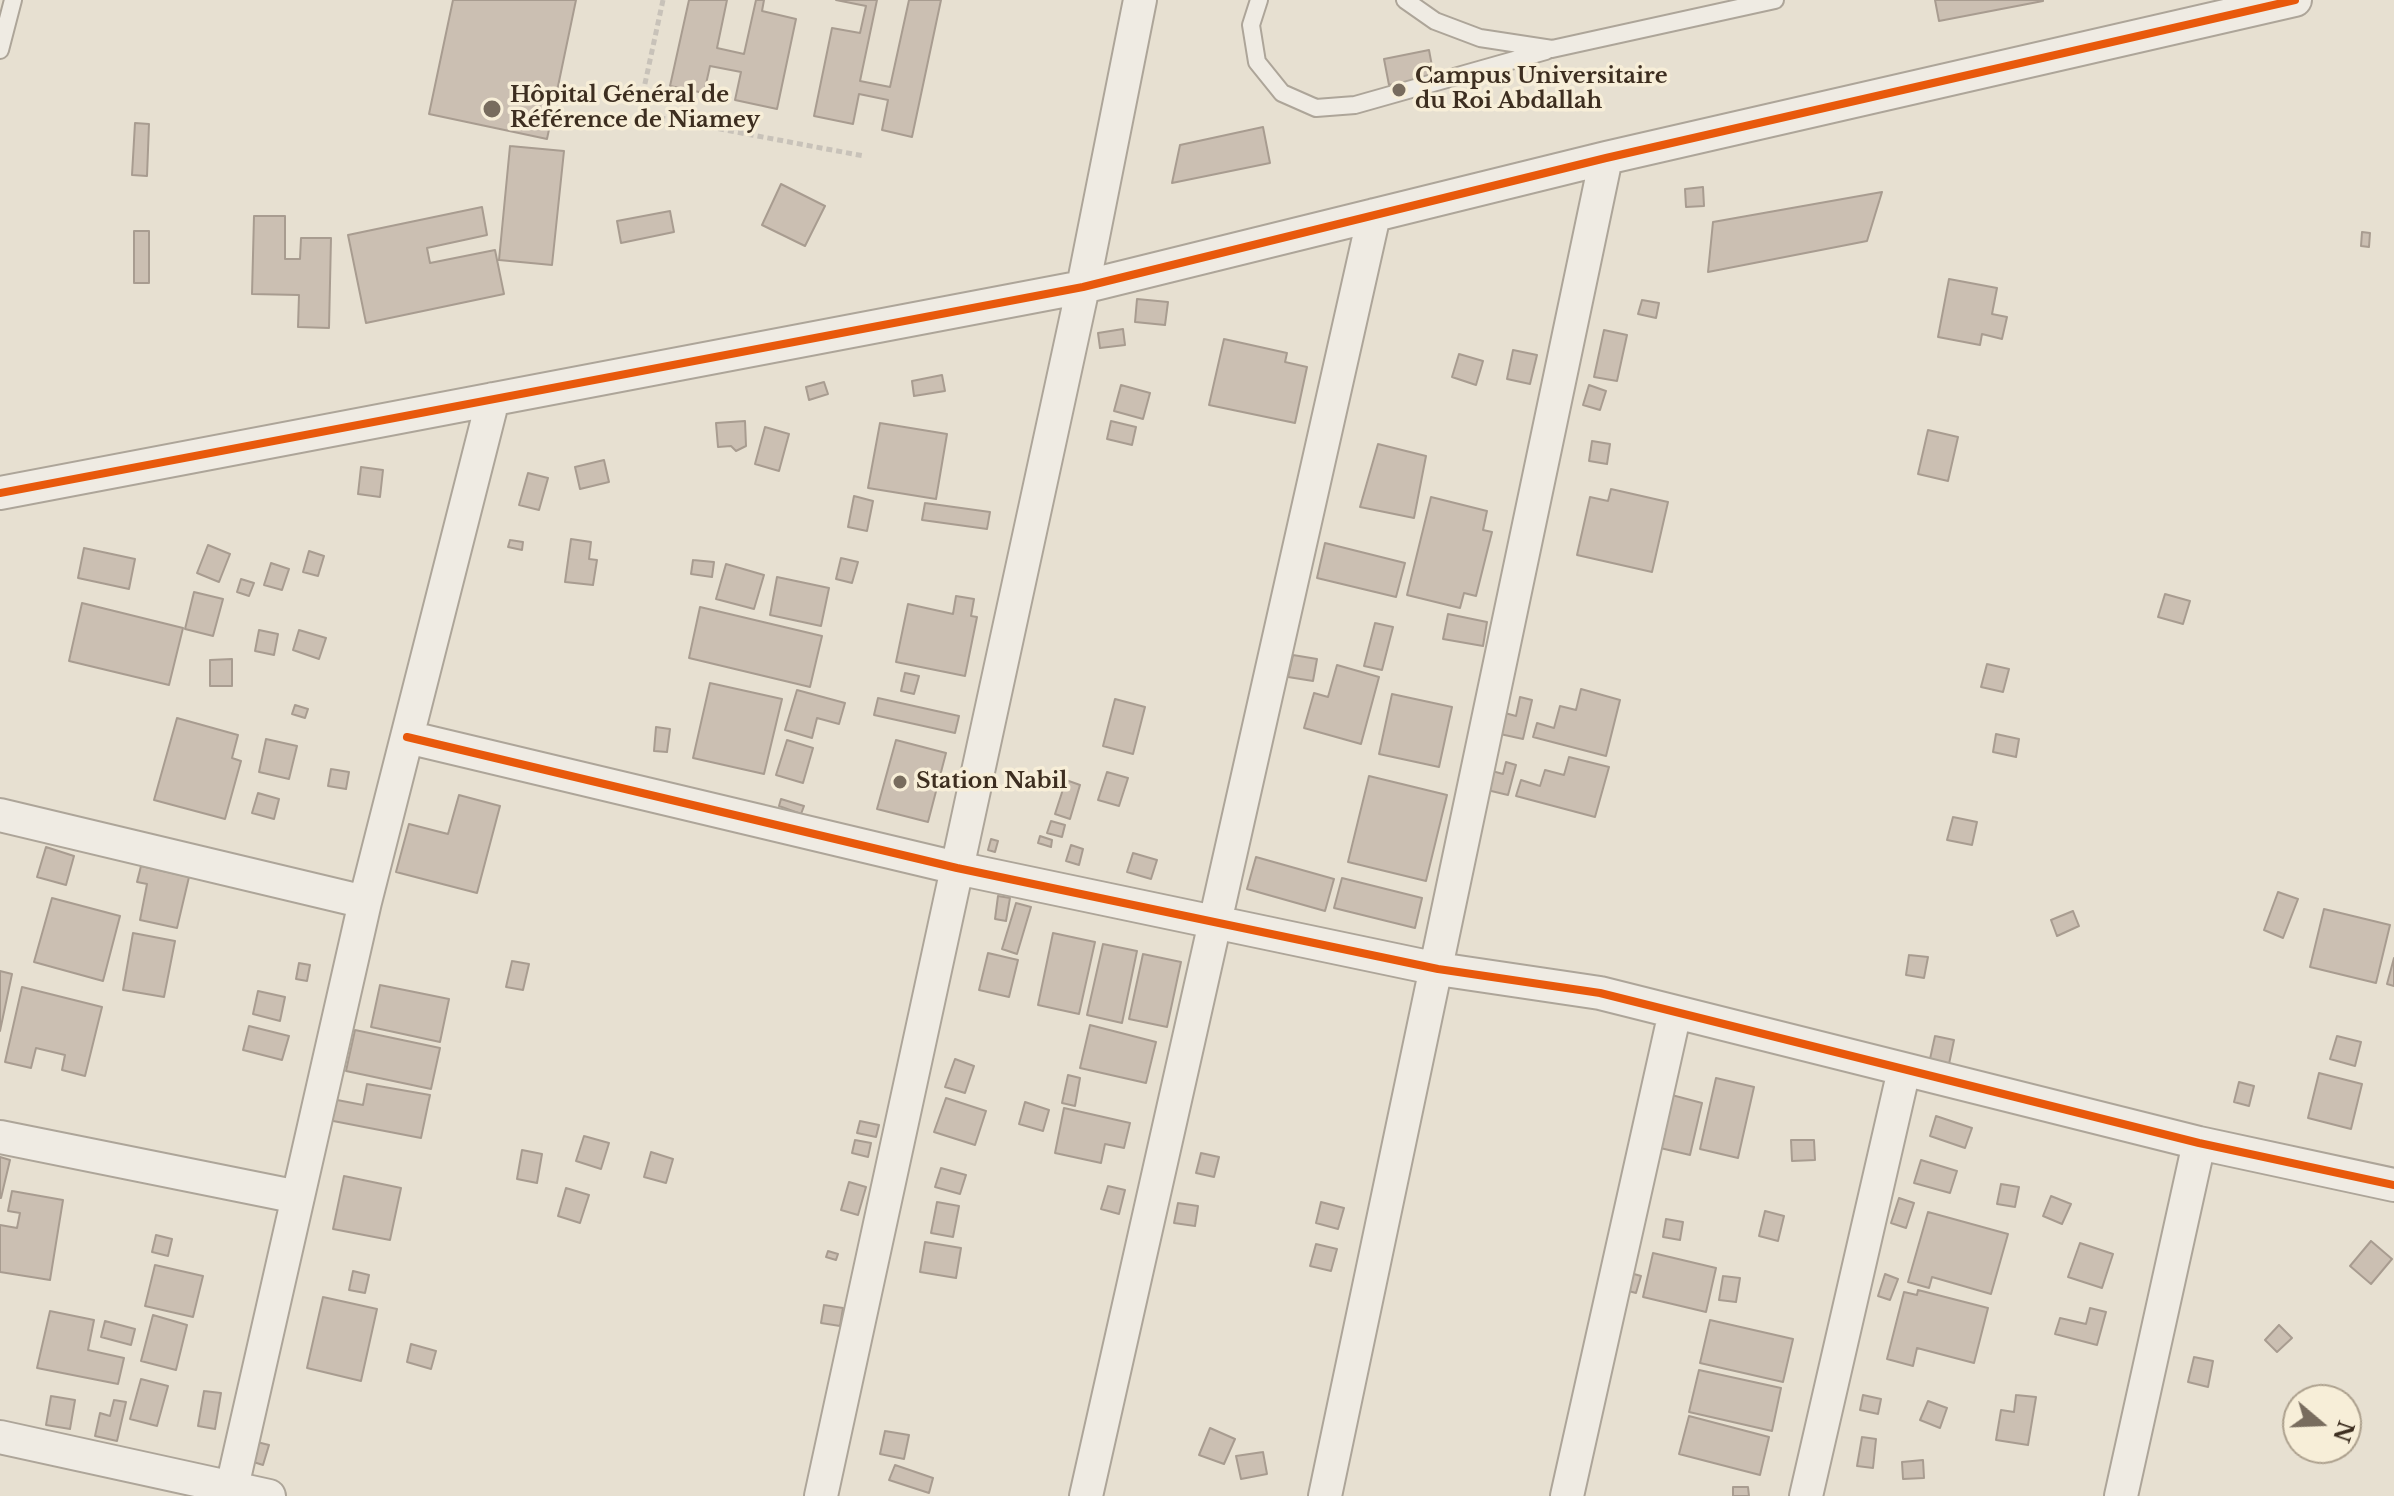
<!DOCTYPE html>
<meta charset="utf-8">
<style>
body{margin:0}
#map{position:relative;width:2394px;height:1496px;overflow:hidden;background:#e7e0d1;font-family:"Libre Baskerville",serif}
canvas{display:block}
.north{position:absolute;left:2282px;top:1384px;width:80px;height:80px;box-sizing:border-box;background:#f7eed8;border:2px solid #ada18e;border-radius:50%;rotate:109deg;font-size:22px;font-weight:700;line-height:32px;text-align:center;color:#3d2e20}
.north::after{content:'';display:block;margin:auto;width:28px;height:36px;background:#786c5e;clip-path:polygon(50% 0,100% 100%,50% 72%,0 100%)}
</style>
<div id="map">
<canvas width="2394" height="1496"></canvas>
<div class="north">N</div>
</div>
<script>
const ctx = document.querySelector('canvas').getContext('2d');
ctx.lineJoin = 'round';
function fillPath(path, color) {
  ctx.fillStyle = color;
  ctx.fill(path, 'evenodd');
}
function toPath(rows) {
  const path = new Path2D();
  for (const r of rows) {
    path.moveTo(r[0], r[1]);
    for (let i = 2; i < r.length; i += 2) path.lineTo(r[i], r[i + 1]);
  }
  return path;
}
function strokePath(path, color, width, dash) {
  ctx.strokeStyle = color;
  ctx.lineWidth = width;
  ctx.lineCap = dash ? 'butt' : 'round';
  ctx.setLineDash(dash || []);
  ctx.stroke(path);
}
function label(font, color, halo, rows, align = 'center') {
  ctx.font = font + ' "Libre Baskerville",serif';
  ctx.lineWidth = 7;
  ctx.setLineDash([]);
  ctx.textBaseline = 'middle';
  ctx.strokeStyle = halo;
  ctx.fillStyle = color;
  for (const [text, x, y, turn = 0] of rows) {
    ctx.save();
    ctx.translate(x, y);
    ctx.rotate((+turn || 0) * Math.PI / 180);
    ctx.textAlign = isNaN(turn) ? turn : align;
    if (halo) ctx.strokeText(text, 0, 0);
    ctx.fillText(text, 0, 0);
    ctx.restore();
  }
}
const building = toPath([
 [453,0,576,0,547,139,429,114,453,0],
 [689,0,727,0,717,48,744,54,756,0,764,0,762,11,796,19,777,109,735,100,741,72,710,66,704,93,670,86,689,0],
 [836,0,877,0,860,81,890,87,909,0,941,0,912,137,882,130,888,100,859,94,853,124,814,116,832,28,860,33,866,6,836,0],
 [1935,0,2043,0,2043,1,1939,21,1935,0],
 [1429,50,1434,77,1389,85,1384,59,1429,50],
 [135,123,149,124,147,176,132,175,135,123],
 [1263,127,1270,163,1172,183,1180,145,1263,127],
 [510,146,564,151,552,265,499,260,510,146],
 [781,184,825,206,805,246,762,225,781,184],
 [1703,187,1704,206,1686,207,1685,189,1703,187],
 [1882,192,1867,241,1708,272,1713,222,1882,192],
 [482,207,487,235,427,248,430,263,495,250,504,294,366,323,348,235,482,207],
 [670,211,674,232,621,243,617,221,670,211],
 [254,216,285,216,285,259,300,259,301,238,331,238,329,328,298,327,299,295,252,294,254,216],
 [134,231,149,231,149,283,134,283,134,231],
 [2362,232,2370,233,2369,247,2361,246,2362,232],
 [1949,279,1997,288,1992,314,2007,317,2002,339,1982,334,1980,345,1938,337,1949,279],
 [1137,299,1168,302,1165,325,1135,322,1137,299],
 [1642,300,1659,303,1656,318,1638,314,1642,300],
 [1123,329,1125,345,1100,348,1098,333,1123,329],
 [1604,330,1627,335,1617,381,1594,377,1604,330],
 [1224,339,1287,353,1285,362,1307,367,1295,423,1209,405,1224,339],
 [1513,350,1537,355,1530,384,1507,379,1513,350],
 [1459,354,1483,361,1476,385,1452,377,1459,354],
 [942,375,945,391,914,396,912,381,942,375],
 [824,382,828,394,809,400,806,387,824,382],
 [1121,385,1150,393,1143,419,1114,411,1121,385],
 [1589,385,1606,391,1600,410,1583,405,1589,385],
 [745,421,746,446,736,451,731,446,718,447,716,423,745,421],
 [1111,421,1136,427,1132,445,1107,439,1111,421],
 [880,423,947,434,936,499,868,488,880,423],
 [765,427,789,434,779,471,755,464,765,427],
 [1928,430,1958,437,1948,481,1918,474,1928,430],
 [1592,441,1610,444,1607,464,1589,461,1592,441],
 [1378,444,1426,456,1414,518,1360,507,1378,444],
 [604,460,609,482,580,489,575,467,604,460],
 [361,467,383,470,380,497,358,494,361,467],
 [528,473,548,478,539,510,519,505,528,473],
 [1611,489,1668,502,1652,572,1577,555,1590,497,1608,501,1611,489],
 [854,496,873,501,867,531,848,527,854,496],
 [1431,497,1487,511,1483,530,1492,532,1476,596,1464,593,1460,608,1407,595,1431,497],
 [925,503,990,512,987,529,922,520,925,503],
 [571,539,591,542,589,559,597,560,593,585,565,582,571,539],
 [510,540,523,542,522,550,508,547,510,540],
 [1325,543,1405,563,1396,597,1317,578,1325,543],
 [208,545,230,554,219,582,197,573,208,545],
 [84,548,135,559,129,589,78,578,84,548],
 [309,551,324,556,318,576,303,572,309,551],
 [841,558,858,562,852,583,836,579,841,558],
 [693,560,714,562,712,577,691,574,693,560],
 [271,563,289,569,282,590,264,585,271,563],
 [726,564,764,575,754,609,716,599,726,564],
 [777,577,829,588,821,626,770,615,777,577],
 [241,579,254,583,249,596,237,592,241,579],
 [194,592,223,599,213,636,185,629,194,592],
 [2165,594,2190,601,2183,624,2158,617,2165,594],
 [956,596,974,599,971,616,977,617,965,676,896,662,908,604,953,614,956,596],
 [82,603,183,628,169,685,69,661,82,603],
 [700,607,822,636,810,687,689,658,700,607],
 [1448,614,1487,622,1483,646,1443,639,1448,614],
 [1375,623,1393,627,1382,670,1364,666,1375,623],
 [259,630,278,634,274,655,255,651,259,630],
 [299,630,326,638,319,659,293,650,299,630],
 [1293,655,1317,659,1313,681,1288,677,1293,655],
 [232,659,232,686,210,686,210,660,232,659],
 [1987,664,2009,669,2003,692,1981,687,1987,664],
 [1337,665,1379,677,1361,744,1304,728,1314,693,1328,697,1337,665],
 [905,673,919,676,914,694,901,691,905,673],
 [710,683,782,699,764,774,693,758,710,683],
 [1581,689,1620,700,1606,756,1533,737,1537,723,1554,728,1560,706,1576,710,1581,689],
 [797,690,845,703,839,724,817,718,812,738,785,730,797,690],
 [1392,694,1452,707,1439,767,1379,754,1392,694],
 [1520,697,1532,700,1523,739,1500,734,1505,713,1516,716,1520,697],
 [878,698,959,716,955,733,874,715,878,698],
 [1115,699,1145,707,1133,754,1103,746,1115,699],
 [295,705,308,709,305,718,292,714,295,705],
 [177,718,238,735,232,758,241,761,225,819,154,800,177,718],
 [656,727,670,729,667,752,654,751,656,727],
 [1996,734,2019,739,2016,757,1993,752,1996,734],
 [266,739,297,746,289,779,259,772,266,739],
 [787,740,813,748,803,783,776,775,787,740],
 [896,740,946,753,928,822,877,809,896,740],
 [1569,757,1609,767,1595,817,1516,796,1521,780,1540,786,1545,770,1564,775,1569,757],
 [1506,762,1516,765,1508,795,1487,790,1492,771,1503,774,1506,762],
 [331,769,349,772,346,789,328,786,331,769],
 [1107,772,1128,778,1119,806,1098,800,1107,772],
 [1369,776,1447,795,1426,881,1348,862,1369,776],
 [1066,780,1080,785,1070,819,1055,814,1066,780],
 [258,793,279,799,274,819,252,813,258,793],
 [459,795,500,806,477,893,396,872,409,824,448,834,459,795],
 [781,799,804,806,801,814,779,806,781,799],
 [1953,817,1977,822,1972,845,1947,840,1953,817],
 [1051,821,1065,825,1062,837,1047,833,1051,821],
 [1040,836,1052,840,1051,847,1038,843,1040,836],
 [991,839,998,841,995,852,988,850,991,839],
 [1071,845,1083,849,1079,865,1066,861,1071,845],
 [46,847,74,856,66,885,37,877,46,847],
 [1133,853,1157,860,1151,879,1127,872,1133,853],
 [1256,857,1334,879,1325,911,1247,889,1256,857],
 [141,866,189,877,177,928,140,920,147,884,137,882,141,866],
 [1342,878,1422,898,1415,928,1334,908,1342,878],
 [2278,892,2298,899,2283,938,2264,930,2278,892],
 [998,896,1010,898,1006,921,995,919,998,896],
 [52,898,120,916,103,981,34,962,52,898],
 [1016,903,1031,907,1017,954,1002,949,1016,903],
 [2324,909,2390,925,2376,983,2310,967,2324,909],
 [2073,911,2079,926,2057,936,2051,920,2073,911],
 [133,933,175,941,164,997,123,990,133,933],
 [1053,933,1095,942,1079,1014,1038,1005,1053,933],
 [1103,944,1137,951,1122,1023,1087,1015,1103,944],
 [988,953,1018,960,1009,997,979,990,988,953],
 [1143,954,1181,962,1167,1027,1129,1019,1143,954],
 [1909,955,1928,957,1924,978,1906,975,1909,955],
 [2394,958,2394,986,2387,984,2394,958],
 [512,961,529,964,523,990,506,987,512,961],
 [299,963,310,965,307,981,296,979,299,963],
 [0,971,12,974,0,1031,0,971],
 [380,985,449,999,440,1042,371,1027,380,985],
 [22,987,102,1007,85,1076,62,1070,65,1055,36,1048,31,1068,5,1062,22,987],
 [258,991,285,997,280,1021,253,1014,258,991],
 [1090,1025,1156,1042,1146,1083,1080,1068,1090,1025],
 [249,1026,289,1036,282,1060,243,1050,249,1026],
 [355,1030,440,1048,431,1089,346,1071,355,1030],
 [1935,1036,1954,1040,1949,1064,1930,1059,1935,1036],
 [2337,1036,2361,1042,2355,1066,2330,1059,2337,1036],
 [955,1059,974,1066,965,1093,945,1087,955,1059],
 [2319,1073,2362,1084,2351,1129,2308,1118,2319,1073],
 [1068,1075,1080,1078,1075,1106,1062,1103,1068,1075],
 [1716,1078,1754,1087,1738,1158,1700,1149,1716,1078],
 [2239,1082,2254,1086,2249,1106,2234,1102,2239,1082],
 [367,1084,430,1095,421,1138,328,1120,332,1099,363,1105,367,1084],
 [1668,1094,1702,1103,1690,1155,1656,1147,1668,1094],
 [946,1098,986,1111,975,1145,934,1132,946,1098],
 [1025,1102,1049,1110,1043,1131,1019,1124,1025,1102],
 [1064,1108,1130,1123,1124,1148,1105,1144,1101,1163,1055,1153,1064,1108],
 [1936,1116,1972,1128,1965,1148,1930,1136,1936,1116],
 [860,1121,879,1125,876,1137,857,1133,860,1121],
 [584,1136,609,1143,601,1169,576,1161,584,1136],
 [855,1140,871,1143,868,1157,852,1153,855,1140],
 [1791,1140,1814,1140,1815,1160,1792,1161,1791,1140],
 [522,1150,542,1154,537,1183,517,1179,522,1150],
 [651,1152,673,1159,666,1183,644,1177,651,1152],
 [1201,1153,1219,1157,1214,1177,1196,1173,1201,1153],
 [0,1157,10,1160,1,1198,0,1198,0,1157],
 [1921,1160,1957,1171,1950,1193,1914,1183,1921,1160],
 [941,1168,966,1175,960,1194,935,1187,941,1168],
 [344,1176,401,1188,390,1240,333,1229,344,1176],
 [849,1182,866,1187,858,1215,841,1210,849,1182],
 [2001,1184,2019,1187,2015,1207,1997,1204,2001,1184],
 [1108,1186,1125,1190,1119,1214,1101,1209,1108,1186],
 [566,1188,589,1195,580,1223,558,1216,566,1188],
 [12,1191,63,1200,50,1280,0,1272,0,1225,17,1228,20,1213,8,1211,12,1191],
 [2051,1196,2071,1204,2062,1224,2043,1216,2051,1196],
 [1899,1198,1914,1203,1906,1228,1891,1223,1899,1198],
 [937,1202,959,1206,953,1237,931,1233,937,1202],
 [1321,1202,1344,1208,1338,1229,1316,1223,1321,1202],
 [1178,1203,1198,1206,1195,1226,1174,1223,1178,1203],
 [1765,1211,1784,1216,1778,1241,1759,1236,1765,1211],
 [1928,1212,2008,1234,1991,1294,1932,1277,1929,1288,1908,1282,1928,1212],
 [1666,1219,1683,1222,1680,1240,1663,1237,1666,1219],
 [156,1235,172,1239,168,1256,152,1252,156,1235],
 [2371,1241,2392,1259,2371,1284,2350,1266,2371,1241],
 [925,1242,961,1248,956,1278,920,1272,925,1242],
 [2080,1243,2113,1254,2102,1288,2068,1277,2080,1243],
 [1316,1244,1337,1249,1331,1271,1310,1266,1316,1244],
 [828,1251,838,1254,836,1260,826,1257,828,1251],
 [1653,1253,1716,1268,1706,1312,1643,1297,1653,1253],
 [155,1265,203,1276,193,1317,145,1306,155,1265],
 [353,1271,369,1275,365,1293,349,1290,353,1271],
 [1627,1272,1641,1276,1636,1293,1621,1289,1627,1272],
 [1885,1274,1898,1279,1890,1300,1878,1296,1885,1274],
 [1723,1276,1740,1278,1736,1302,1719,1300,1723,1276],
 [1918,1290,1988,1308,1974,1363,1917,1348,1913,1366,1887,1359,1904,1292,1917,1295,1918,1290],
 [323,1297,377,1309,361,1381,307,1368,323,1297],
 [824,1305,843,1308,840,1326,821,1323,824,1305],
 [2090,1308,2106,1312,2097,1345,2055,1334,2060,1318,2086,1324,2090,1308],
 [50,1311,94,1320,88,1350,124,1358,118,1384,37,1368,50,1311],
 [153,1315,187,1325,176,1370,141,1361,153,1315],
 [1710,1320,1793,1339,1783,1382,1700,1363,1710,1320],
 [105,1321,135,1329,131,1345,101,1337,105,1321],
 [2279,1325,2292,1338,2277,1352,2265,1340,2279,1325],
 [411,1344,436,1351,431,1369,407,1362,411,1344],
 [2194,1357,2213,1361,2208,1387,2188,1382,2194,1357],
 [1699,1370,1781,1388,1772,1431,1689,1412,1699,1370],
 [141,1379,168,1386,157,1426,130,1419,141,1379],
 [204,1391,221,1393,215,1429,198,1426,204,1391],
 [1863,1395,1881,1399,1878,1414,1860,1410,1863,1395],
 [2016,1395,2036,1397,2028,1445,1996,1440,2001,1410,2014,1412,2016,1395],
 [51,1396,75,1400,70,1429,46,1425,51,1396],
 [114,1400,126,1402,117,1441,95,1436,100,1413,110,1416,114,1400],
 [1928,1401,1947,1408,1940,1428,1920,1420,1928,1401],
 [1689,1416,1769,1437,1760,1475,1679,1454,1689,1416],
 [1210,1428,1235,1439,1224,1464,1199,1455,1210,1428],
 [885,1431,909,1435,904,1459,880,1454,885,1431],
 [1862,1437,1876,1439,1873,1468,1857,1466,1862,1437],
 [253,1441,269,1445,263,1465,247,1460,253,1441],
 [1263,1452,1267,1474,1241,1479,1236,1456,1263,1452],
 [1923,1460,1924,1478,1903,1479,1902,1462,1923,1460],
 [895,1465,933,1478,929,1493,889,1480,895,1465],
 [1733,1487,1748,1487,1749,1496,1733,1496,1733,1487]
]);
const path = toPath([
 [663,0,641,102,646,112,656,117,864,156]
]);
const lane = toPath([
 [1259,0,1251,25,1257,62,1282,93,1316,108,1355,105,1546,51],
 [1405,0,1435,21,1480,38,1552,49,1775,0],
 [0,50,13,0]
]);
const street = toPath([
 [0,493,1083,287,1606,158,2295,0],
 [407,737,957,868,1438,969,1600,993,2199,1143,2394,1185],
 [0,815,365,902],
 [0,1137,298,1197],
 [0,1437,269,1496],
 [230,1496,365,902,493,399],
 [821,1496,1083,287,1140,0],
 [1086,1496,1374,215],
 [1325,1496,1606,158],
 [1567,1496,1675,1012],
 [1806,1496,1904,1070],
 [2121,1496,2199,1143]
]);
const cycleway = toPath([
 [0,493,1083,287,1606,158,2295,0],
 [407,737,957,868,1438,969,1600,993,2199,1143,2394,1185]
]);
const markers = [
 [1399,90,8,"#786c5e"],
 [492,109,10,"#786c5e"],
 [900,782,8,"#786c5e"]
];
const poiNames = [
 ["Campus Universitaire",1415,77],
 ["du Roi Abdallah",1415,102],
 ["Hôpital Général de",510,96],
 ["Référence de Niamey",510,121],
 ["Station Nabil",916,782]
];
fillPath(building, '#cbbfb2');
strokePath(building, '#a89c90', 2);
strokePath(lane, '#ada599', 20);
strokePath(street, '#ada599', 36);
strokePath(path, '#c8c2b9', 5, [6, 4]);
strokePath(lane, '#efebe3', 16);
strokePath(street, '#efebe3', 32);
strokePath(cycleway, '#e8590c', 8);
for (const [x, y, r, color] of markers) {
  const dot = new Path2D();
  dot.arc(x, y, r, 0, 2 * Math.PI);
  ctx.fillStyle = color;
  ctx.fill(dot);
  strokePath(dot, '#f7eed8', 3);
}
label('bold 22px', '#3d2e20', '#f7eed8', poiNames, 'left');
</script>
